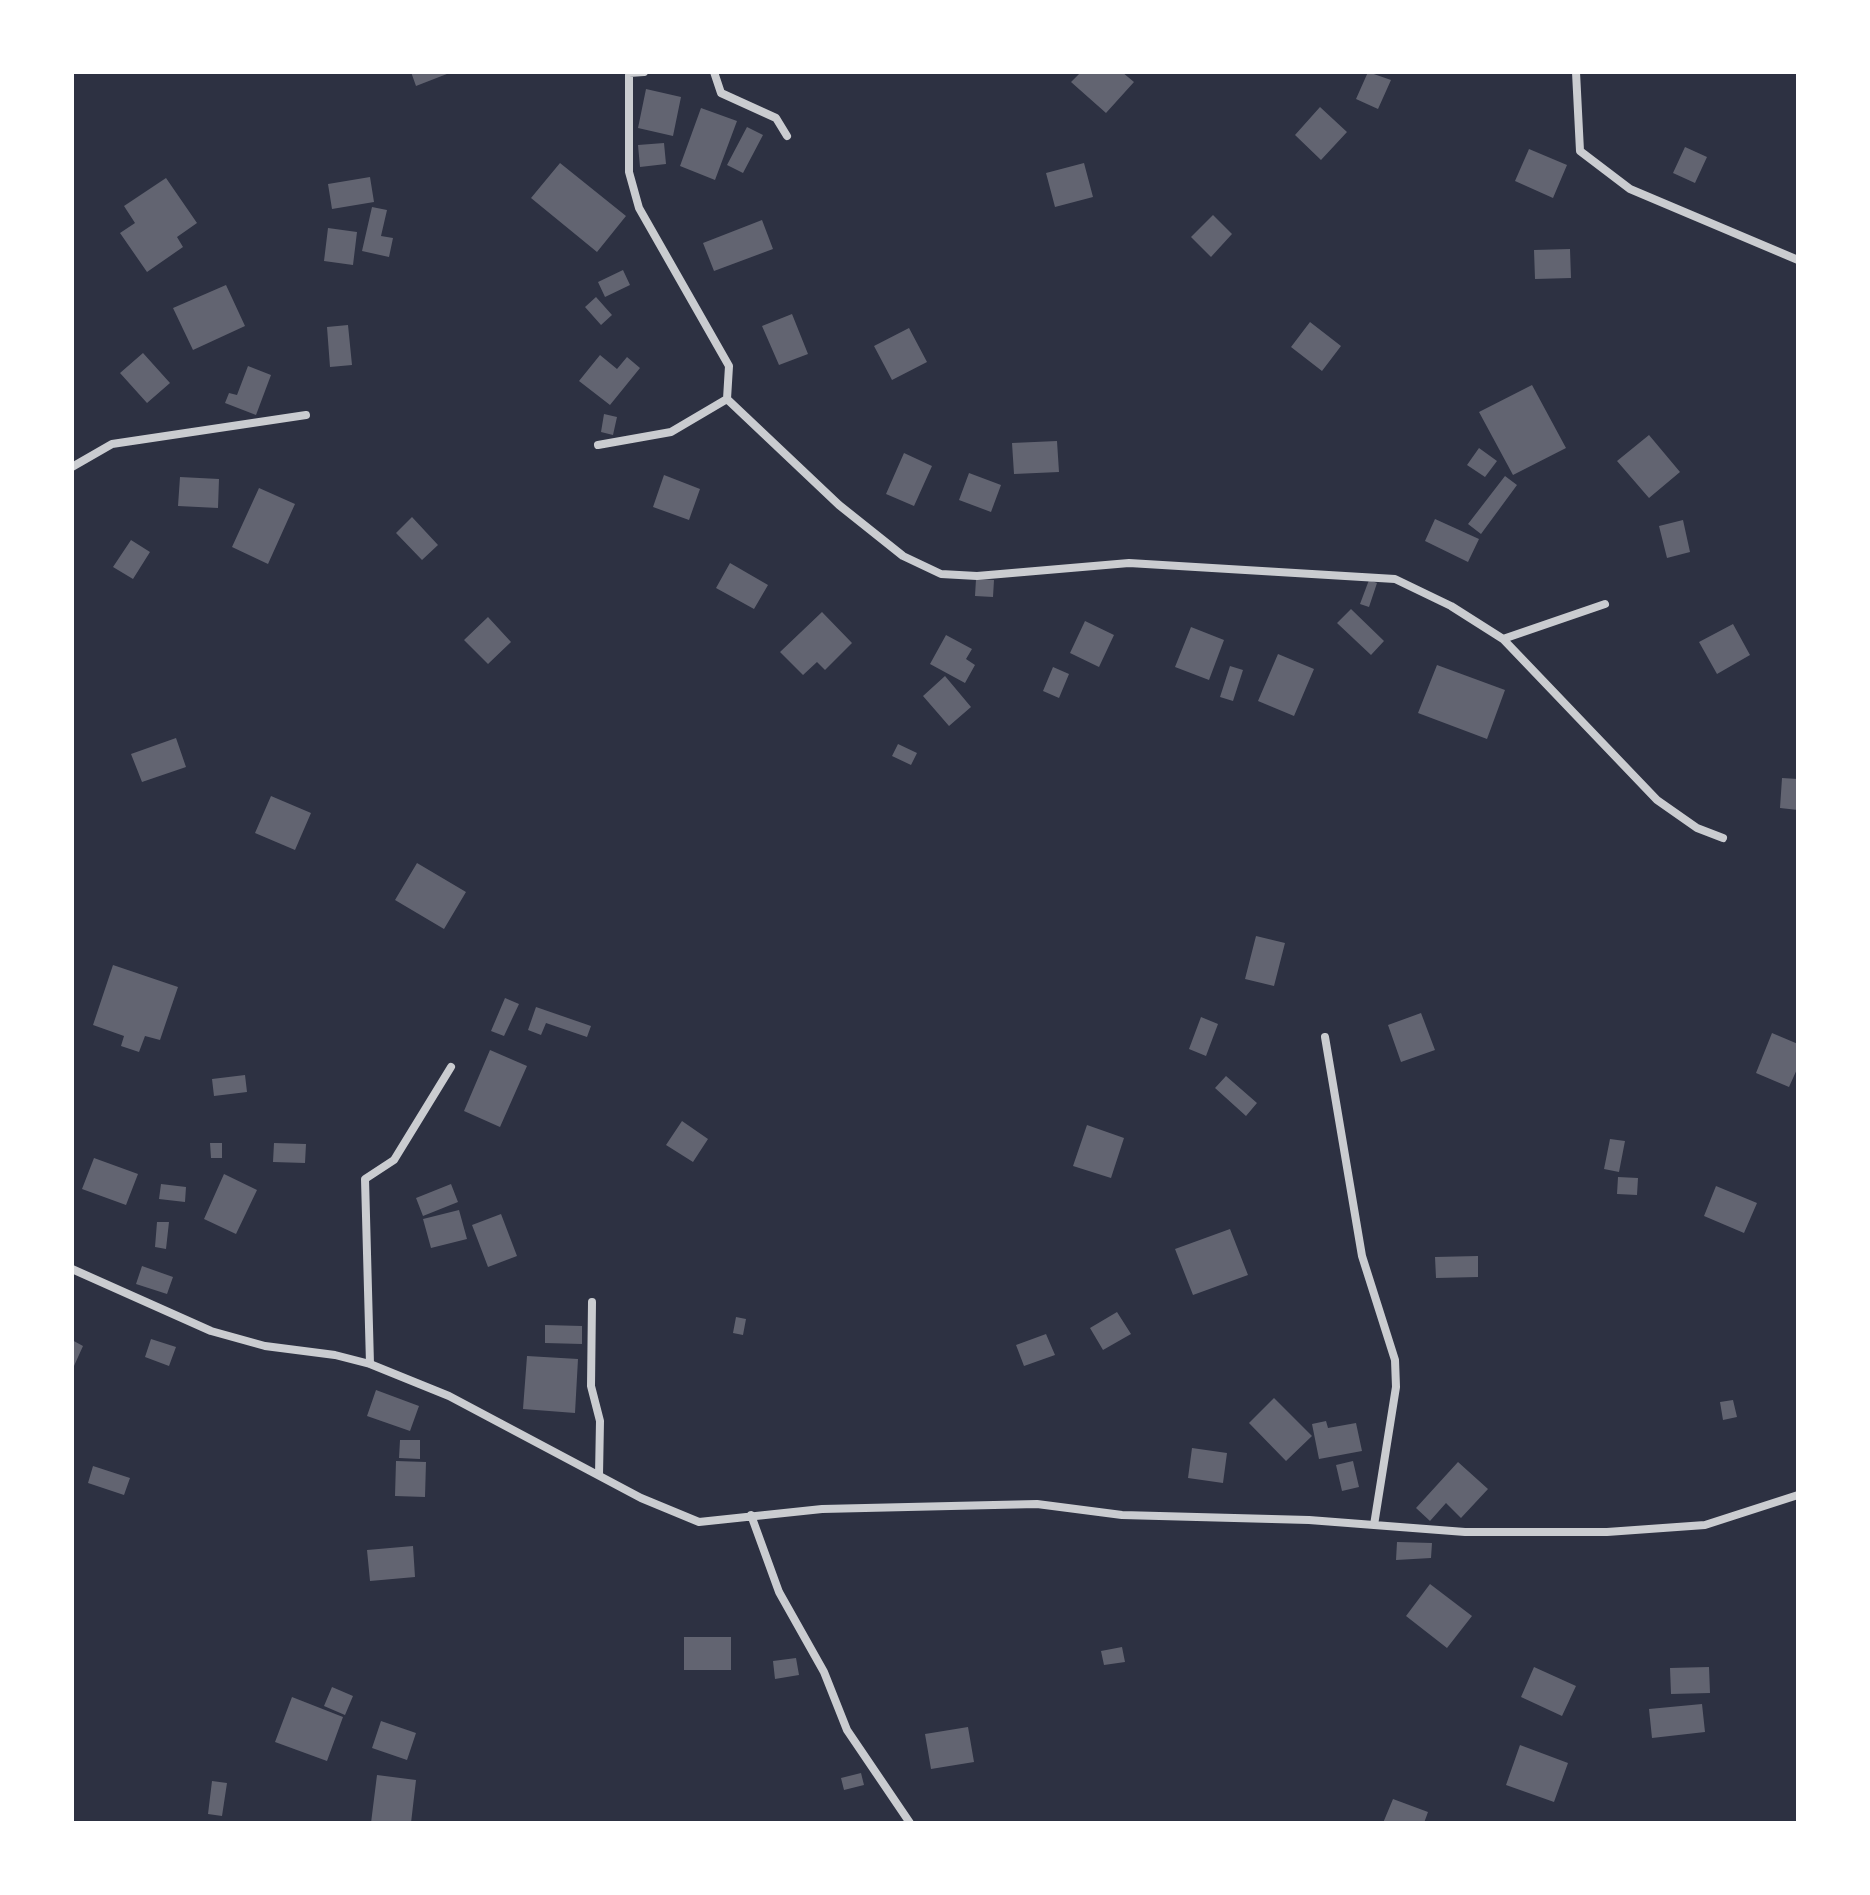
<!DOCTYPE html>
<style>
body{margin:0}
#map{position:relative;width:1870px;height:1895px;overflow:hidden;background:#2d3142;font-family:Bitter,serif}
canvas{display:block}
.frame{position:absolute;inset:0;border:74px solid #fff;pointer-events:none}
</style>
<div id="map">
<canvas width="1870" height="1895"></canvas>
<div class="frame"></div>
</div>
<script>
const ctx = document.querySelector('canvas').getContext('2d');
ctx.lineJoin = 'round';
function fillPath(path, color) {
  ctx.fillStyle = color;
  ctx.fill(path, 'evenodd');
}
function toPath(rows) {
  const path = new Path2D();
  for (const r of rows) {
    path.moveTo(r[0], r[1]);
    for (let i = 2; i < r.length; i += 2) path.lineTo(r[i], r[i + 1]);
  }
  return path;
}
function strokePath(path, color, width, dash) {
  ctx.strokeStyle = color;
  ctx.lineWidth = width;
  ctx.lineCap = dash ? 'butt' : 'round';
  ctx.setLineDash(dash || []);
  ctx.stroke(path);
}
const building = toPath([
 [411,72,452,72,416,86],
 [1081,72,1122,72,1134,82,1106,113,1071,82],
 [1368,72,1391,80,1378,109,1356,99],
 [646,89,681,97,673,136,638,128],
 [1320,107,1347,132,1321,160,1295,135],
 [701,108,737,121,715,180,680,166],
 [747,127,763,135,743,173,727,165],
 [664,143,666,164,640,167,638,145],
 [1685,147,1707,157,1695,183,1673,173],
 [1529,149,1567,165,1553,198,1515,181],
 [560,163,626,216,597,252,531,198],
 [1084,163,1093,197,1055,207,1046,173],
 [370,177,374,202,332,209,328,184],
 [166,178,197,223,177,237,183,247,147,272,120,233,135,223,124,206],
 [372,207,387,210,381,236,393,238,389,257,362,251],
 [1213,215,1232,234,1211,257,1191,237],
 [762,220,773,249,714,271,703,243],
 [328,228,357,232,353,265,324,261],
 [1570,249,1571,278,1535,279,1534,250],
 [623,270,630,285,605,297,598,282],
 [226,285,245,326,193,350,173,308],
 [596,297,612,315,601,325,585,307],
 [792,314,808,354,779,365,762,326],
 [1310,322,1341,346,1322,371,1291,347],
 [348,325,352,365,330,367,327,327],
 [909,328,927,362,892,380,874,346],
 [143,353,170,383,147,403,120,373],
 [600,355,617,369,627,357,640,368,610,405,579,381],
 [248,366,271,375,256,415,225,403,229,393,237,395],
 [1532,385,1566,448,1513,475,1479,412],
 [604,414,617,417,613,435,601,432],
 [1649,435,1680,472,1649,498,1617,461],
 [1057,441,1059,472,1014,474,1012,443],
 [1479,448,1497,461,1485,477,1467,465],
 [904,453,932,466,914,506,886,494],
 [969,473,1001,485,991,512,959,500],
 [664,475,700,489,689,520,653,507],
 [1505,476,1517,485,1481,534,1468,524],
 [180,477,219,479,218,508,178,506],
 [259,488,295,504,268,564,232,547],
 [412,517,438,545,422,560,396,533],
 [1435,519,1479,539,1468,562,1425,541],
 [1683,520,1690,552,1667,558,1659,526],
 [131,540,150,552,133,579,113,567],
 [730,563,768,585,754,609,716,588],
 [976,579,994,580,993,597,975,596],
 [1369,580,1377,583,1369,607,1360,604],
 [1351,609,1384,641,1371,655,1337,623],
 [822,612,852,643,825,670,817,662,803,675,780,652],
 [488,617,511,642,488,664,464,640],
 [1085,621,1114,635,1099,667,1070,653],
 [1733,624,1750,655,1717,674,1699,642],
 [1191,627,1224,640,1209,680,1175,667],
 [946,635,972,649,966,659,975,665,965,683,930,664],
 [1278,654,1314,669,1294,716,1258,701],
 [1437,665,1505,690,1487,739,1418,713],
 [1230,666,1243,670,1233,701,1220,697],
 [1053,667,1069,674,1059,698,1043,691],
 [945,676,971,707,949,726,923,696],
 [176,738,186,767,142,782,131,754],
 [898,744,917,753,911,765,892,756],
 [1782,778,1798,779,1798,810,1780,808],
 [271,796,311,813,295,850,255,833],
 [417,863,466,892,444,929,395,900],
 [1256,936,1285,943,1274,986,1245,979],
 [113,965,178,987,160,1040,145,1036,139,1052,121,1046,124,1036,93,1025],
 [505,998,519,1004,504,1036,491,1031],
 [536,1007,591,1026,587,1037,546,1023,541,1035,528,1030],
 [1421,1013,1435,1050,1401,1062,1388,1025],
 [1201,1017,1218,1024,1206,1056,1189,1049],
 [1772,1033,1798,1044,1798,1067,1789,1087,1756,1073],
 [490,1050,527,1066,500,1127,464,1111],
 [245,1075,247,1092,214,1096,212,1079],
 [1226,1076,1257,1103,1246,1116,1215,1088],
 [682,1121,708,1139,693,1162,666,1145],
 [1087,1125,1124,1138,1111,1178,1073,1166],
 [1610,1139,1625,1141,1619,1172,1604,1169],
 [210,1143,222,1143,222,1158,211,1158],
 [274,1143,306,1144,305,1163,273,1162],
 [94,1158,138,1174,126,1205,82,1189],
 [224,1174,257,1190,236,1234,204,1219],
 [1618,1177,1638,1178,1637,1195,1617,1194],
 [161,1184,186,1187,185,1202,159,1199],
 [451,1184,458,1202,423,1216,416,1198],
 [1716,1186,1757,1203,1744,1233,1704,1216],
 [459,1210,467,1239,431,1248,423,1219],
 [501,1214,517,1256,488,1267,472,1225],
 [157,1222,169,1222,166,1249,155,1247],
 [1230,1229,1248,1275,1193,1295,1175,1249],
 [1478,1256,1478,1277,1436,1278,1435,1257],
 [142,1266,173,1277,167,1294,136,1284],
 [1117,1312,1131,1334,1103,1350,1090,1328],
 [736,1317,746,1319,743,1335,733,1333],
 [545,1325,582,1326,582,1344,545,1343],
 [1046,1334,1055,1355,1024,1366,1016,1345],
 [151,1339,176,1347,169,1366,145,1357],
 [72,1340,83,1346,74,1366,72,1365],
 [527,1356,578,1359,575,1413,523,1409],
 [376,1390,419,1406,410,1431,367,1416],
 [1274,1398,1312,1436,1286,1461,1249,1423],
 [1733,1400,1737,1417,1723,1420,1720,1402],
 [1326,1421,1328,1428,1356,1423,1362,1451,1319,1459,1312,1424],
 [400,1440,420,1440,420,1459,399,1458],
 [1192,1448,1227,1453,1223,1483,1188,1478],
 [396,1461,426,1462,425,1497,395,1496],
 [1353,1461,1359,1487,1342,1491,1336,1465],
 [1458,1462,1488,1489,1461,1518,1446,1503,1430,1521,1416,1508],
 [93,1466,130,1478,124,1495,88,1483],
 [1397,1542,1432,1543,1431,1558,1396,1560],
 [413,1546,415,1577,370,1581,367,1550],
 [1430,1584,1472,1616,1447,1648,1406,1616],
 [684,1637,731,1637,731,1670,684,1670],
 [1122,1647,1125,1662,1104,1665,1101,1651],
 [796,1658,799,1675,775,1679,773,1661],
 [1534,1667,1576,1686,1562,1716,1521,1697],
 [1709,1667,1710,1693,1671,1694,1670,1668],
 [332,1687,353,1696,345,1715,324,1706],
 [292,1697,343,1717,327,1761,275,1742],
 [1702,1704,1705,1732,1652,1738,1649,1709],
 [381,1721,416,1733,407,1760,372,1748],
 [968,1727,974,1762,931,1769,925,1734],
 [1520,1745,1568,1763,1554,1802,1506,1785],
 [861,1773,864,1785,844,1790,841,1778],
 [377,1775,416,1780,411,1823,371,1823],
 [212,1781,227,1783,222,1816,208,1814],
 [1393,1799,1428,1812,1424,1823,1383,1823]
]);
const minor = toPath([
 [714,72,721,93,776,118,787,136],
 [1576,72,1580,151,1630,189,1798,260],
 [629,73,644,72],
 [629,75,629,172,639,208,729,366,727,399,839,505,903,556,941,574,977,576,1129,563,1395,579,1451,606,1503,639,1657,800,1697,828,1723,838],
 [598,445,671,432,727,399],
 [72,467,112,444,306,415],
 [1503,639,1605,604],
 [1325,1037,1362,1256,1395,1360,1396,1387,1374,1525],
 [72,1269,211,1331,265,1346,335,1355,370,1364,449,1396,641,1498,699,1522,822,1509,1037,1504,1122,1515,1309,1520,1465,1532,1607,1532,1705,1525,1798,1495],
 [592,1302,591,1386,600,1421,599,1475],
 [370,1364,365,1179,394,1160,451,1067],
 [751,1515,779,1592,824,1672,847,1730,910,1823]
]);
fillPath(building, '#626471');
strokePath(minor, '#caccd0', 8);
</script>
